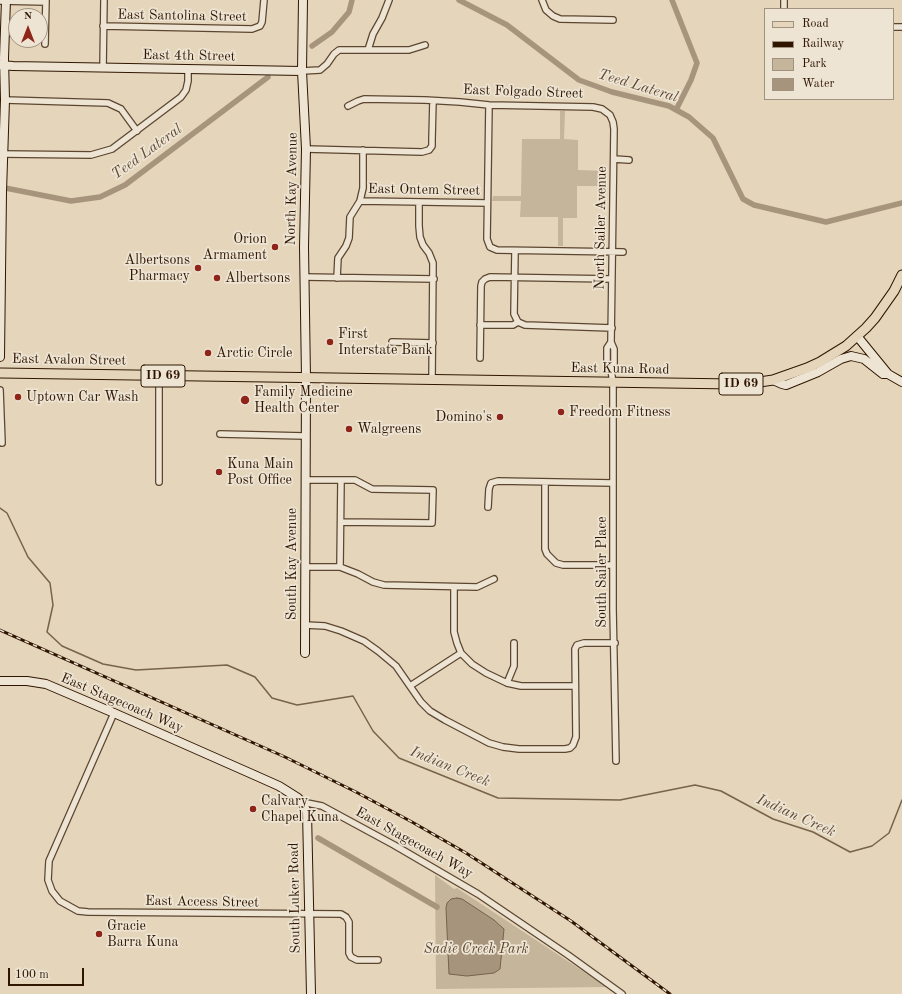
<!DOCTYPE html>
<style>
body{margin:0}
#map{position:relative;width:902px;height:994px;overflow:hidden;background:#e4d5bb;font-family:"Old Standard TT",serif}
canvas{display:block}
.legend{position:absolute;left:764px;top:8px;width:130px;height:92px;box-sizing:border-box;background:#ede4d3;border:1px solid #a1927f;margin:0;padding:5px 7px;list-style:none;font-size:12px;color:#301601}
.legend li{display:flex;align-items:center;gap:8px;height:20px}
.legend b{width:20px;border:1px solid #a1927f}
.north{position:absolute;left:8px;top:8px;width:40px;height:40px;box-sizing:border-box;background:#ede4d3;border:1px solid #a1927f;border-radius:50%;rotate:0deg;font-size:11px;font-weight:700;line-height:16px;text-align:center;color:#301601}
.north::after{content:'';display:block;margin:auto;width:14px;height:18px;background:#8f2418;clip-path:polygon(50% 0,100% 100%,50% 72%,0 100%)}
.scale{position:absolute;left:8px;top:968px;width:76px;height:18px;box-sizing:border-box;border:2px solid #301601;border-top:0;padding-left:5px;font-size:12px;line-height:14px;white-space:nowrap;color:#301601;-webkit-text-stroke:3px #ede4d3;paint-order:stroke}
</style>
<div id="map">
<canvas width="902" height="994"></canvas>
<ul class="legend">
<li><b style="height:5px;background:#e4d5bb"></b>Road</li>
<li><b style="height:5px;background:#301601"></b>Railway</li>
<li><b style="height:11px;background:#c5b59b"></b>Park</li>
<li><b style="height:11px;background:#a7947c"></b>Water</li>
</ul>
<div class="north">N</div>
<div class="scale">100 m</div>
</div>
<script>
const ctx = document.querySelector('canvas').getContext('2d');
ctx.lineJoin = 'round';
function fillPath(path, color) {
  ctx.fillStyle = color;
  ctx.fill(path, 'evenodd');
}
function toPath(rows) {
  const path = new Path2D();
  for (const r of rows) {
    path.moveTo(r[0], r[1]);
    for (let i = 2; i < r.length; i += 2) path.lineTo(r[i], r[i + 1]);
  }
  return path;
}
function strokePath(path, color, width, dash) {
  ctx.strokeStyle = color;
  ctx.lineWidth = width;
  ctx.lineCap = dash ? 'butt' : 'round';
  ctx.setLineDash(dash || []);
  ctx.stroke(path);
}
function label(font, color, halo, rows, align = 'center') {
  ctx.font = font + ' "Old Standard TT",serif';
  ctx.lineWidth = 3.5;
  ctx.setLineDash([]);
  ctx.textBaseline = 'middle';
  ctx.strokeStyle = halo;
  ctx.fillStyle = color;
  for (const [text, x, y, turn = 0] of rows) {
    ctx.save();
    ctx.translate(x, y);
    ctx.rotate((+turn || 0) * Math.PI / 180);
    ctx.textAlign = isNaN(turn) ? turn : align;
    if (halo) ctx.strokeText(text, 0, 0);
    ctx.fillText(text, 0, 0);
    ctx.restore();
  }
}
const green = toPath([
 [560,111,565,111,564,139,578,140,578,170,607,171,607,186,577,186,577,218,563,218,563,246,558,246,558,217,520,217,521,201,492,201,493,196,521,196,522,139,560,139],
 [435,875,454,889,457,888,607,987,436,989]
]);
const water = toPath([
 [457,898,462,899,494,920,504,929,500,969,494,973,467,976,449,974,446,908,447,903,451,899,457,898]
]);
const stream = toPath([
 [0,508,7,513,28,557,50,583,53,605,47,632,62,646,103,664,136,670,227,665,255,677,272,698,297,705,353,696,373,731,399,758,498,798,620,800,695,785,721,791,773,819,813,832,850,852,872,846,889,833,902,800]
]);
const canal = toPath([
 [459,0,507,25,579,80,612,92,669,106,689,117,713,138,743,199,754,205,826,222,902,203],
 [672,0,697,63,691,80,676,110],
 [312,46,332,32,349,12,352,0],
 [0,187,71,201,100,197,125,185,268,77],
 [318,838,437,907]
]);
const street = toPath([
 [542,0,546,10,553,16,560,19,613,20],
 [0,1,46,2],
 [784,9,784,0],
 [103,26,252,29,260,26,262,22,264,0],
 [893,27,902,27],
 [45,44,46,0],
 [368,50,373,34,382,18,389,0],
 [103,68,104,0],
 [302,71,320,70,327,64,334,54,339,50,409,50,425,45],
 [5,100,108,103,121,109,137,131],
 [489,105,487,239,490,247,497,250,623,252],
 [348,106,358,101,364,99,425,100,460,102,489,105,593,107,602,109,610,115,613,122,614,129,611,342],
 [306,149,422,152,429,150,432,146,432,139,433,101],
 [3,154,91,155,112,149,181,97,186,90,188,81,188,69],
 [614,159,629,160],
 [360,201,487,203],
 [419,202,419,226,420,237,423,245,429,253,433,263,432,380],
 [515,251,514,314,518,322],
 [304,277,434,279],
 [337,278,338,258,346,246,349,238,350,217,360,201,363,188,363,150],
 [518,322,525,325,612,328],
 [480,325,513,325,518,322],
 [392,342,433,343],
 [480,358,481,286,482,282,485,279,490,277,612,279],
 [611,370,607,366,607,348,611,342,614,349,614,366,611,370,613,383,613,609,616,761],
 [159,376,159,482],
 [0,390,2,443],
 [220,434,305,436],
 [305,480,355,480,372,489,433,490,432,523,341,522],
 [545,482,545,549,547,554,556,563,563,565,613,565],
 [488,507,489,489,491,483,498,481,613,483],
 [305,567,340,567,358,574,373,582,384,585,477,587,494,579],
 [340,567,341,480],
 [454,587,454,632,457,643,461,653,472,664,486,673,507,683,521,686,575,686],
 [305,625,325,626,341,631,364,641,378,651,396,666,421,702,430,711,445,720,489,743,503,747,519,749,565,749,570,748,573,745,576,737,575,649,577,645,584,643,615,643],
 [507,683,514,666,514,643],
 [410,686,461,653],
 [114,713,49,861,48,880,52,891,60,901,78,911,88,912,341,914,346,917,349,922,349,953,351,957,357,960,378,960],
 [302,802,322,806,394,845,478,894,568,955,622,994]
]);
const secondary = toPath([
 [303,0,302,71,306,149,304,247,306,378,305,653],
 [1,65,13,66,302,71],
 [857,336,888,374,902,382],
 [0,357,2,192,5,100,4,58,6,0],
 [773,380,782,384,786,385,818,372,841,359,851,356,864,359,883,374,888,374],
 [0,681,27,681,46,684,114,713,252,774,279,786,298,798,302,802,307,812,311,994]
]);
const primary = toPath([
 [0,373,734,384,753,383,773,380,807,368,820,362,846,346,866,328,875,318,894,291,902,275]
]);
const rail = toPath([
 [0,630,285,757,356,792,412,822,466,853,571,921,670,994]
]);
const markers = [
 [275,247,4,"#8f2418"],
 [198,268,4,"#8f2418"],
 [217,278,4,"#8f2418"],
 [330,342,4,"#8f2418"],
 [208,353,4,"#8f2418"],
 [18,397,4,"#8f2418"],
 [245,400,5,"#8f2418"],
 [561,412,4,"#8f2418"],
 [500,417,4,"#8f2418"],
 [349,429,4,"#8f2418"],
 [219,472,4,"#8f2418"],
 [253,809,4,"#8f2418"],
 [99,934,4,"#8f2418"]
];
const shields = [
 [163,376,44],
 [741,384,44]
];
const shieldNames = [
 ["ID 69",163,376],
 ["ID 69",741,384]
];
const streetNames = [
 ["East Santolina Street",182,16,1],
 ["East 4th Street",189,56,1],
 ["East Folgado Street",523,92,2],
 ["North Kay Avenue",292,189,-89],
 ["East Ontem Street",424,190,1],
 ["North Sailer Avenue",601,228,-89],
 ["East Avalon Street",69,360,1],
 ["East Kuna Road",620,369,1],
 ["South Kay Avenue",292,564,-90],
 ["South Sailer Place",602,572,-90],
 ["East Stagecoach Way",122,703,23],
 ["East Stagecoach Way",414,843,29],
 ["South Luker Road",295,898,-91],
 ["East Access Street",202,902,1]
];
const poiNames = [
 ["Orion",267,239,"right"],
 ["Armament",267,255,"right"],
 ["Albertsons",190,260,"right"],
 ["Pharmacy",190,276,"right"],
 ["Albertsons",225,278],
 ["First",338,334],
 ["Interstate Bank",338,350],
 ["Arctic Circle",216,353],
 ["Family Medicine",254,392],
 ["Health Center",254,408],
 ["Uptown Car Wash",26,397],
 ["Freedom Fitness",569,412],
 ["Domino's",492,417,"right"],
 ["Walgreens",357,429],
 ["Kuna Main",227,464],
 ["Post Office",227,480],
 ["Calvary",261,801],
 ["Chapel Kuna",261,817],
 ["Gracie",107,926],
 ["Barra Kuna",107,942]
];
const parkNames = [
 ["Sadie Creek Park",476,949]
];
const waterNames = [
 ["Teed Lateral",638,86,17],
 ["Teed Lateral",147,152,-36],
 ["Indian Creek",450,767,22],
 ["Indian Creek",796,816,24]
];
fillPath(green, '#c5b59b');
fillPath(water, '#a7947c');
strokePath(water, '#77624b', 1);
strokePath(stream, '#77624b', 1.5);
strokePath(canal, '#a7947c', 5.5);
strokePath(street, '#5d4630', 8);
strokePath(secondary, '#301601', 10);
strokePath(primary, '#301601', 11);
strokePath(street, '#ede4d3', 5.5);
strokePath(secondary, '#ede4d3', 8);
strokePath(primary, '#e4d5bb', 9);
strokePath(rail, '#301601', 3);
strokePath(rail, '#ede4d3', 1.5, [4.5]);
for (const [x, y, r, color] of markers) {
  const dot = new Path2D();
  dot.arc(x, y, r, 0, 2 * Math.PI);
  ctx.fillStyle = color;
  ctx.fill(dot);
  strokePath(dot, '#ede4d3', 1.5);
}
for (const [x, y, w] of shields) {
  const box = new Path2D();
  box.roundRect(x - w / 2, y - 11, w, 22, 3);
  ctx.fillStyle = '#ede4d3';
  ctx.fill(box);
  strokePath(box, '#301601', 1);
}
label('bold 13px', '#301601', null, shieldNames);
label('14px', '#301601', '#ede4d3', streetNames);
label('14px', '#301601', '#ede4d3', poiNames, 'left');
label('italic 14px', '#5d462f', '#ede4d3', parkNames);
label('italic 15px', '#604832', '#ede4d3', waterNames);
</script>
